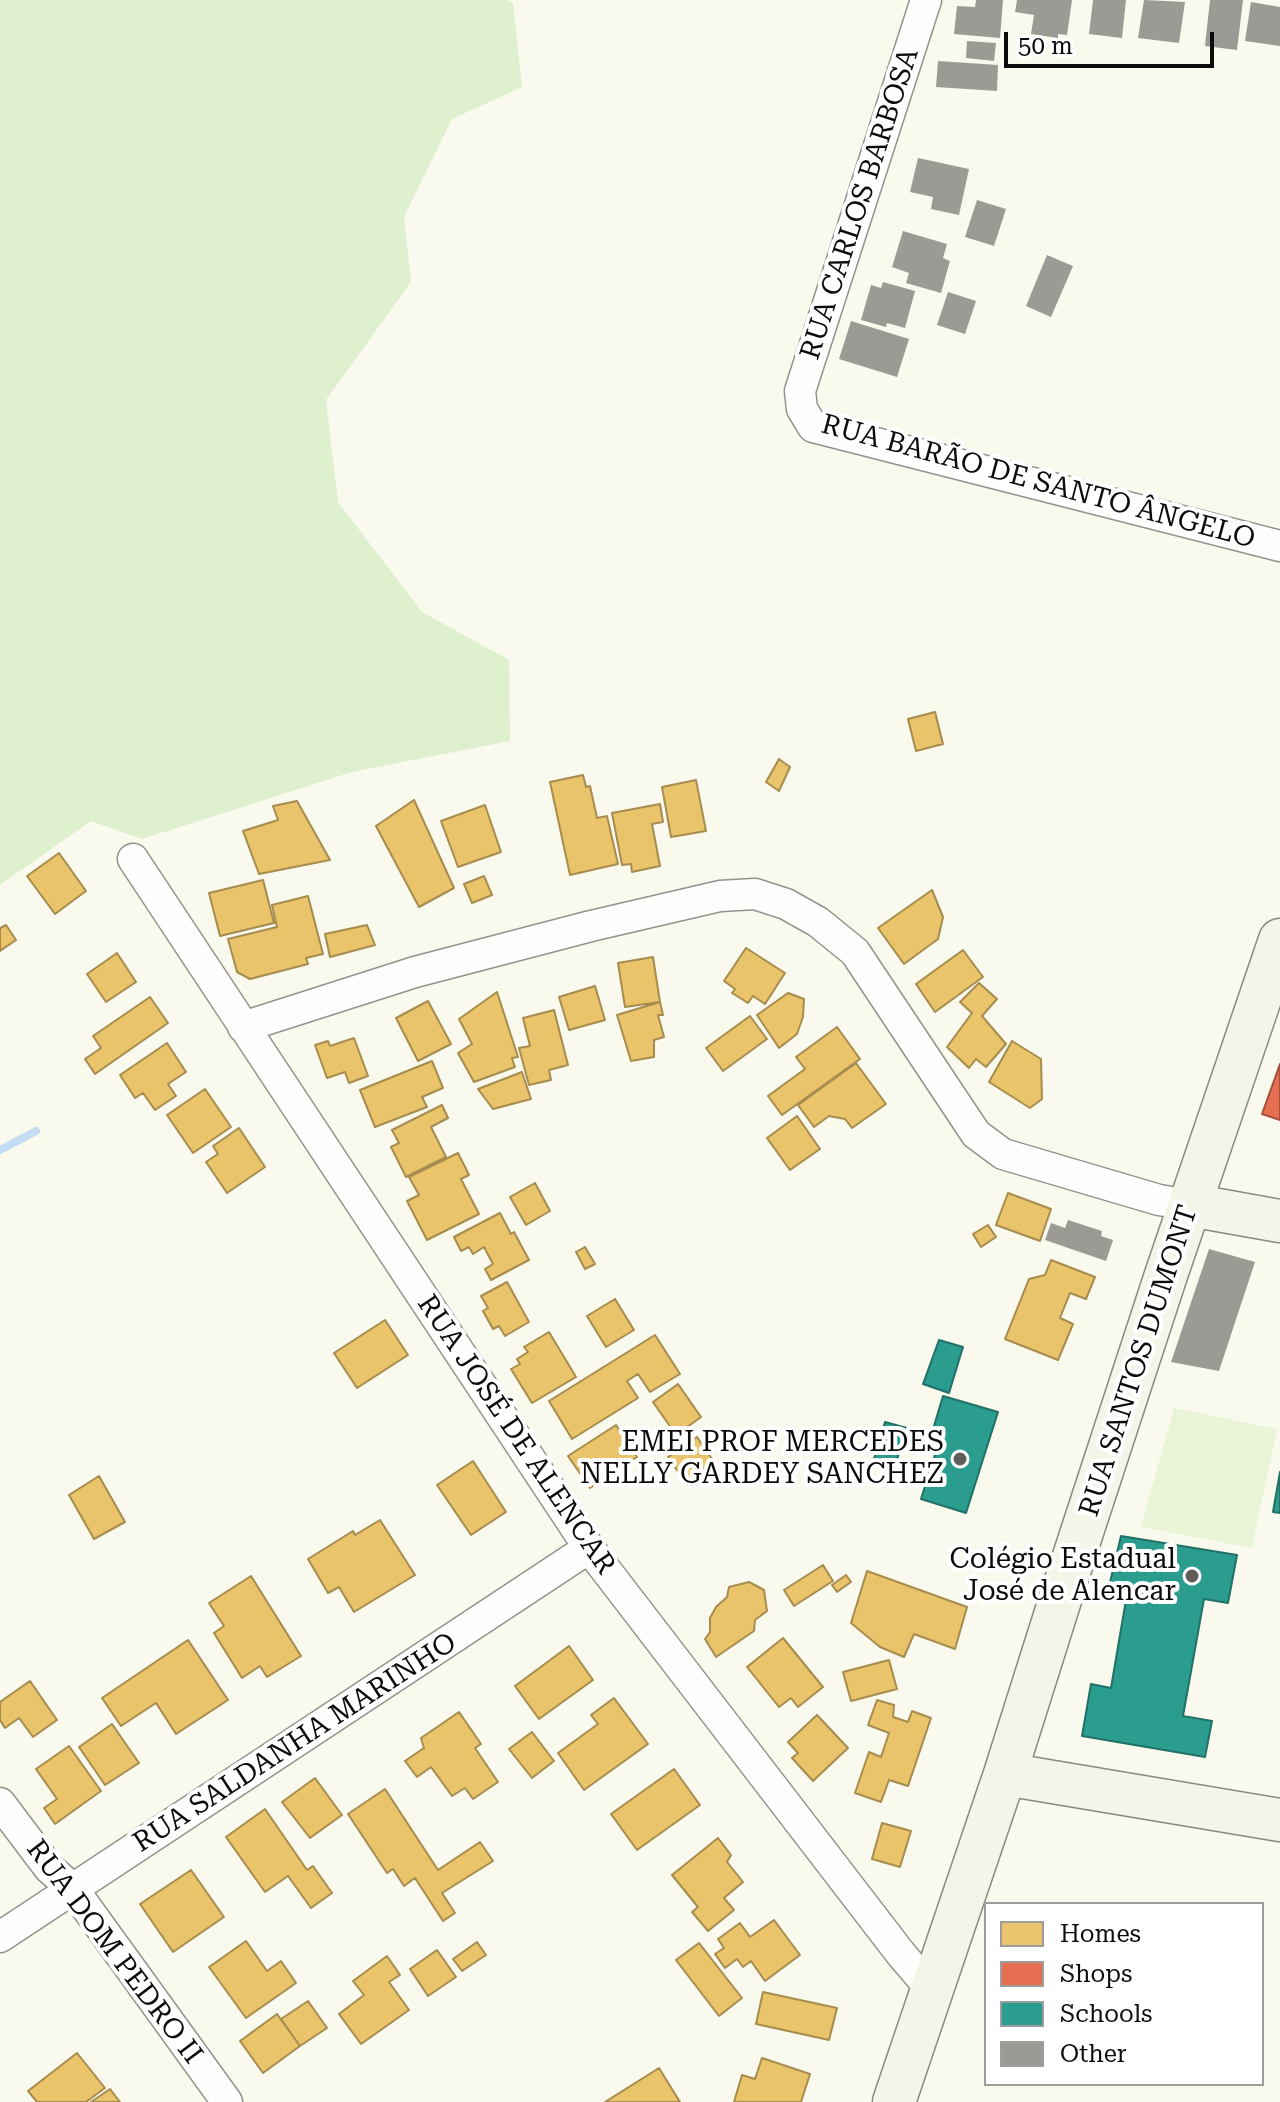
<!DOCTYPE html>
<meta charset="utf-8">
<style>
body{margin:0}
#map{position:relative;width:1280px;height:2102px;overflow:hidden;background:#faf9ee;font-family:"Roboto Serif",serif}
canvas{display:block}
.legend{position:absolute;left:984px;top:1902px;width:280px;height:184px;box-sizing:border-box;background:#fff;border:2px solid #9d9d9d;margin:0;padding:10px 14px;list-style:none;font-size:24px;color:#0b0b0b}
.legend li{display:flex;align-items:center;gap:16px;height:40px}
.legend b{width:40px;border:2px solid #9d9d9d}
.scale{position:absolute;left:1004px;top:32px;width:210px;height:36px;box-sizing:border-box;border:4px solid #0b0b0b;border-top:0;padding-left:10px;font-size:24px;line-height:28px;white-space:nowrap;color:#0b0b0b;-webkit-text-stroke:6px #fff;paint-order:stroke}
</style>
<div id="map">
<canvas width="1280" height="2102"></canvas>
<ul class="legend">
<li><b style="height:22px;background:#e9c46a"></b>Homes</li>
<li><b style="height:22px;background:#e76f51"></b>Shops</li>
<li><b style="height:22px;background:#2a9d8f"></b>Schools</li>
<li><b style="height:22px;background:#9c9a94"></b>Other</li>
</ul>
<div class="scale">50 m</div>
</div>
<script>
const ctx = document.querySelector('canvas').getContext('2d');
ctx.lineJoin = 'round';
function fillPath(path, color) {
  ctx.fillStyle = color;
  ctx.fill(path, 'evenodd');
}
function toPath(rows) {
  const path = new Path2D();
  for (const r of rows) {
    path.moveTo(r[0], r[1]);
    for (let i = 2; i < r.length; i += 2) path.lineTo(r[i], r[i + 1]);
  }
  return path;
}
function strokePath(path, color, width, dash) {
  ctx.strokeStyle = color;
  ctx.lineWidth = width;
  ctx.lineCap = dash ? 'butt' : 'round';
  ctx.setLineDash(dash || []);
  ctx.stroke(path);
}
function label(font, color, halo, rows, align = 'center') {
  ctx.font = font + ' "Roboto Serif",serif';
  ctx.lineWidth = 8;
  ctx.setLineDash([]);
  ctx.textBaseline = 'middle';
  ctx.strokeStyle = halo;
  ctx.fillStyle = color;
  for (const [text, x, y, turn = 0] of rows) {
    ctx.save();
    ctx.translate(x, y);
    ctx.rotate((+turn || 0) * Math.PI / 180);
    ctx.textAlign = isNaN(turn) ? turn : align;
    if (halo) ctx.strokeText(text, 0, 0);
    ctx.fillText(text, 0, 0);
    ctx.restore();
  }
}
const green = toPath([
 [0,0,508,0,513,3,522,87,452,119,404,217,411,282,326,400,338,502,422,612,509,660,510,741,352,772,142,839,91,821,0,885]
]);
const pitch = toPath([
 [1174,1408,1277,1429,1252,1548,1141,1527]
]);
const homes = toPath([
 [935,712,943,744,916,751,908,719,935,712],
 [779,759,790,767,779,791,766,782,779,759],
 [583,775,586,787,590,786,597,818,607,816,618,864,570,875,550,782,583,775],
 [696,780,706,831,671,837,662,787,696,780],
 [414,800,454,888,419,907,376,826,414,800],
 [297,801,330,860,259,874,243,831,278,820,273,806,297,801],
 [660,804,663,822,652,824,660,866,632,872,631,864,622,865,612,813,660,804],
 [485,805,501,852,458,867,441,821,485,805],
 [59,853,86,891,55,914,27,876,59,853],
 [484,876,492,895,472,903,464,884,484,876],
 [263,880,274,923,220,936,209,893,263,880],
 [932,890,943,917,938,939,904,964,878,928,932,890],
 [308,896,323,954,306,958,308,964,250,979,237,972,228,939,277,927,272,905,308,896],
 [6,925,16,940,0,951,0,928,6,925],
 [367,925,375,945,330,957,325,934,367,925],
 [746,948,785,973,765,1004,753,996,748,1003,732,993,735,989,724,981,746,948],
 [963,950,983,977,935,1012,916,984,963,950],
 [117,953,136,982,106,1002,87,974,117,953],
 [653,957,660,1002,625,1007,618,963,653,957],
 [979,983,997,999,982,1016,1006,1044,986,1067,976,1059,969,1068,947,1047,972,1013,960,1002,979,983],
 [595,986,605,1020,569,1030,559,997,595,986],
 [497,992,518,1057,512,1058,515,1067,474,1082,458,1053,472,1044,459,1019,497,992],
 [788,993,804,999,803,1017,797,1034,779,1048,757,1015,788,993],
 [150,997,168,1023,95,1074,85,1059,101,1048,93,1036,150,997],
 [428,1001,451,1044,418,1061,396,1018,428,1001],
 [660,1002,663,1015,658,1015,664,1037,654,1040,654,1057,631,1061,617,1015,660,1002],
 [554,1010,568,1065,549,1070,551,1080,529,1085,519,1048,530,1046,523,1018,554,1010],
 [750,1016,767,1039,723,1071,706,1048,750,1016],
 [837,1027,860,1059,782,1115,768,1096,805,1069,796,1057,837,1027],
 [354,1038,368,1076,349,1083,345,1072,327,1078,315,1045,328,1041,330,1046,354,1038],
 [1012,1041,1041,1059,1042,1099,1030,1108,989,1082,1012,1041],
 [167,1043,186,1072,168,1084,176,1096,155,1110,143,1093,135,1098,120,1075,167,1043],
 [432,1061,443,1088,422,1097,427,1107,375,1127,360,1090,432,1061],
 [856,1063,886,1104,852,1128,845,1119,829,1116,814,1127,798,1105,856,1063],
 [522,1072,531,1099,493,1109,478,1089,522,1072],
 [205,1089,231,1127,193,1153,167,1115,205,1089],
 [442,1105,448,1118,431,1127,446,1157,406,1177,391,1147,399,1143,392,1130,442,1105],
 [797,1116,820,1149,790,1170,767,1138,797,1116],
 [239,1128,265,1167,227,1193,206,1162,218,1154,213,1146,239,1128],
 [458,1153,469,1175,461,1179,479,1214,427,1240,407,1201,419,1195,409,1177,458,1153],
 [535,1183,550,1211,526,1225,510,1197,535,1183],
 [1008,1193,1051,1209,1040,1241,996,1225,1008,1193],
 [500,1213,511,1234,514,1232,529,1260,491,1280,485,1269,493,1264,484,1247,473,1254,469,1247,461,1251,454,1237,500,1213],
 [988,1225,996,1237,981,1247,973,1234,988,1225],
 [585,1247,595,1264,585,1269,576,1252,585,1247],
 [1051,1260,1095,1277,1086,1299,1070,1293,1060,1318,1073,1324,1058,1360,1005,1339,1029,1279,1045,1275,1051,1260],
 [507,1282,529,1322,505,1336,499,1326,493,1329,483,1311,488,1308,481,1296,507,1282],
 [615,1299,634,1330,606,1347,587,1316,615,1299],
 [385,1320,408,1355,357,1388,334,1353,385,1320],
 [549,1332,576,1377,532,1403,511,1369,520,1364,517,1359,528,1352,524,1347,549,1332],
 [655,1335,680,1374,650,1392,638,1374,627,1381,638,1398,572,1439,549,1401,655,1335],
 [678,1384,701,1417,676,1435,653,1402,678,1384],
 [616,1425,637,1457,590,1488,568,1456,616,1425],
 [697,1437,714,1462,685,1482,668,1457,697,1437],
 [473,1461,506,1512,471,1535,437,1485,473,1461],
 [99,1476,125,1522,94,1539,69,1495,99,1476],
 [380,1520,415,1575,354,1612,339,1587,328,1593,308,1559,353,1531,355,1535,380,1520],
 [823,1565,833,1581,794,1606,784,1590,823,1565],
 [867,1571,967,1607,955,1649,914,1634,904,1657,880,1647,851,1623,867,1571],
 [846,1575,851,1582,837,1592,832,1585,846,1575],
 [251,1576,301,1656,267,1677,260,1666,242,1678,214,1633,224,1626,209,1603,251,1576],
 [749,1582,764,1590,767,1611,755,1620,754,1631,716,1657,705,1639,710,1632,710,1618,716,1607,727,1597,729,1587,749,1582],
 [783,1638,823,1687,798,1707,791,1698,779,1707,747,1667,783,1638],
 [188,1640,228,1700,176,1734,156,1703,121,1726,102,1698,188,1640],
 [569,1646,593,1680,539,1719,515,1686,569,1646],
 [889,1660,897,1689,851,1701,843,1672,889,1660],
 [30,1681,57,1720,33,1737,19,1718,5,1728,0,1720,0,1702,30,1681],
 [614,1698,648,1744,584,1790,558,1753,598,1724,591,1715,614,1698],
 [877,1700,894,1705,893,1717,908,1722,912,1711,931,1718,908,1786,889,1780,881,1802,855,1793,869,1752,881,1757,889,1733,868,1725,877,1700],
 [459,1712,481,1744,475,1748,498,1782,473,1799,465,1788,452,1796,431,1767,417,1777,405,1761,424,1748,421,1738,459,1712],
 [817,1715,848,1748,813,1781,792,1758,798,1753,788,1742,817,1715],
 [112,1724,139,1763,105,1785,79,1747,112,1724],
 [532,1732,554,1761,532,1778,509,1749,532,1732],
 [69,1746,101,1791,55,1824,44,1808,57,1799,36,1769,69,1746],
 [674,1769,700,1805,637,1850,611,1814,674,1769],
 [315,1778,342,1815,310,1838,282,1802,315,1778],
 [385,1789,438,1870,480,1842,493,1861,442,1893,455,1913,443,1921,415,1878,404,1886,393,1869,387,1873,348,1814,385,1789],
 [265,1809,307,1870,313,1866,332,1893,311,1908,288,1876,265,1892,226,1837,265,1809],
 [882,1823,911,1831,900,1867,872,1859,882,1823],
 [718,1838,731,1855,727,1862,743,1882,724,1898,734,1910,708,1931,692,1912,698,1907,672,1875,718,1838],
 [191,1870,224,1917,173,1952,140,1904,191,1870],
 [774,1920,800,1955,765,1981,751,1961,743,1967,737,1959,725,1968,715,1954,724,1948,718,1939,740,1923,750,1937,774,1920],
 [246,1941,267,1971,281,1961,296,1983,246,2018,209,1967,246,1941],
 [477,1942,486,1955,462,1971,453,1959,477,1942],
 [699,1943,742,1998,719,2016,676,1960,699,1943],
 [437,1950,456,1977,428,1996,410,1969,437,1950],
 [387,1956,400,1975,389,1982,409,2010,361,2044,339,2014,364,1995,353,1981,387,1956],
 [763,1992,837,2008,829,2040,756,2024,763,1992],
 [308,2001,327,2028,300,2046,281,2019,308,2001],
 [277,2014,300,2046,263,2073,240,2041,277,2014],
 [77,2053,105,2088,86,2102,37,2102,28,2091,77,2053],
 [762,2058,810,2074,801,2102,734,2102,742,2075,755,2079,762,2058],
 [659,2068,680,2102,605,2102,659,2068],
 [110,2089,120,2102,91,2102,110,2089]
]);
const shops = toPath([
 [1280,1064,1280,1120,1262,1114,1280,1064]
]);
const schools = toPath([
 [939,1340,963,1347,949,1393,923,1384,939,1340],
 [943,1396,998,1412,966,1513,921,1499,940,1439,931,1436,943,1396],
 [885,1422,907,1428,895,1466,873,1462,885,1422],
 [1280,1472,1280,1513,1273,1512,1280,1472],
 [1121,1536,1237,1555,1228,1603,1204,1599,1183,1716,1212,1721,1205,1757,1082,1736,1091,1684,1111,1688,1126,1600,1107,1595,1121,1536]
]);
const stream = toPath([
 [0,1150,36,1131]
]);
const building = toPath([
 [976,0,1003,0,1000,38,954,34,957,6,975,7],
 [1017,0,1072,0,1067,35,1058,34,1058,38,1031,34,1034,15,1015,12],
 [1093,0,1126,0,1122,38,1089,34],
 [1144,0,1185,2,1179,43,1138,38],
 [1210,0,1243,0,1237,50,1205,46],
 [1251,2,1280,7,1280,46,1245,41],
 [967,41,996,43,994,61,966,58],
 [938,61,998,65,997,91,936,87],
 [918,158,969,169,959,215,931,209,933,197,910,192],
 [977,200,1006,209,994,246,965,237],
 [903,231,947,244,943,258,950,261,941,293,906,283,909,273,892,267],
 [1047,255,1073,266,1051,317,1026,306],
 [883,282,915,291,905,328,887,323,886,327,861,320,871,285,881,288],
 [948,292,976,301,965,334,937,325],
 [851,321,909,339,897,377,839,359],
 [1068,1220,1102,1231,1101,1236,1113,1240,1106,1261,1045,1240,1051,1223,1065,1228],
 [1209,1249,1255,1262,1219,1371,1171,1362]
]);
const street = toPath([
 [926,0,800,391,802,409,813,427,1280,546],
 [133,859,589,1548,901,1954,931,1989],
 [243,1027,415,972,591,926,720,896,755,894,786,904,818,922,855,952,976,1134,1003,1154,1159,1200,1190,1205],
 [0,1803,49,1868,73,1889,227,2102],
 [0,1937,589,1548]
]);
const secondary = toPath([
 [1190,1205,1280,1221],
 [1005,1774,1280,1820],
 [894,2102,1005,1774,1065,1584,1165,1278,1280,940]
]);
const markers = [
 [960,1459,8,"#5f5e5a"],
 [1192,1576,8,"#5f5e5a"]
];
const streetNames = [
 ["RUA CARLOS BARBOSA",860,204,-72],
 ["RUA BARÃO DE SANTO ÂNGELO",1038,482,15],
 ["RUA SANTOS DUMONT",1139,1361,-72],
 ["RUA JOSÉ DE ALENCAR",516,1435,56],
 ["RUA SALDANHA MARINHO",295,1743,-33],
 ["RUA DOM PEDRO II",114,1952,53]
];
const poiNames = [
 ["EMEI PROF MERCEDES",944,1443],
 ["NELLY GARDEY SANCHEZ",944,1475],
 ["Colégio Estadual",1176,1560],
 ["José de Alencar",1176,1592]
];
fillPath(green, '#def0ce');
fillPath(pitch, '#e9f4d7');
fillPath(homes, '#e9c46a');
strokePath(homes, '#a68c4e', 2);
fillPath(shops, '#e76f51');
strokePath(shops, '#a5513c', 2);
fillPath(schools, '#2a9d8f');
strokePath(schools, '#217167', 2);
strokePath(stream, '#c5ddf4', 8);
fillPath(building, '#9c9a94');
strokePath(street, '#93928d', 33);
strokePath(secondary, '#898984', 45);
strokePath(street, '#fefefc', 30);
strokePath(secondary, '#f4f4e8', 42);
for (const [x, y, r, color] of markers) {
  const dot = new Path2D();
  dot.arc(x, y, r, 0, 2 * Math.PI);
  ctx.fillStyle = color;
  ctx.fill(dot);
  strokePath(dot, '#fff', 3);
}
label('28px', '#0b0b0b', '#fff', streetNames);
label('28px', '#0b0b0b', '#fff', poiNames, 'right');
</script>
